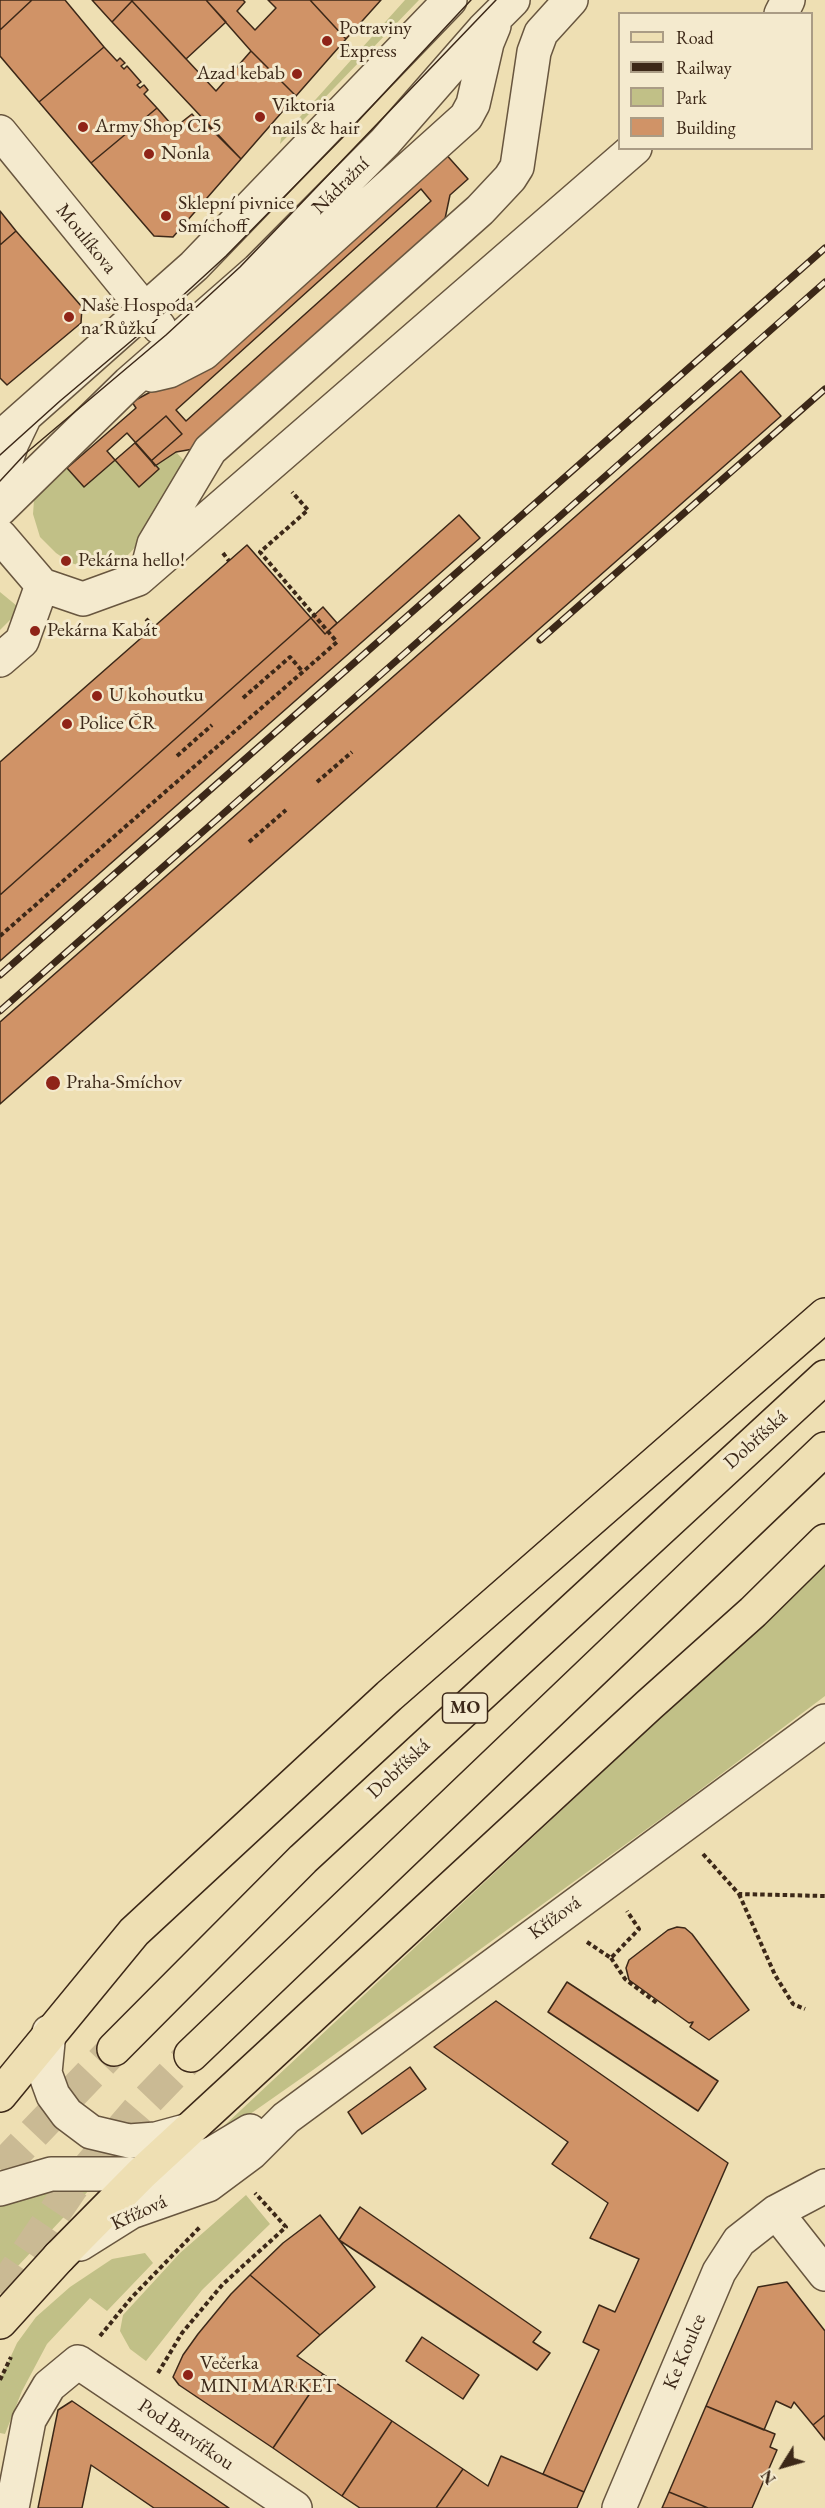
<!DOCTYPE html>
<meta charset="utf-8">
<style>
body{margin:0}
#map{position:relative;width:825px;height:2508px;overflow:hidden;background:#eedfb3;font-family:"EB Garamond",serif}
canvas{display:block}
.legend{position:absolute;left:618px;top:12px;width:195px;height:138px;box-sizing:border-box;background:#f4eace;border:2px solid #aa9c85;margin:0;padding:8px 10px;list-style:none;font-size:18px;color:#3c2818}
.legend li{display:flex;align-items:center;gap:12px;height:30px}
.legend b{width:30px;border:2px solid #aa9c85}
.north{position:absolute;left:753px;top:2436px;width:60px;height:60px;-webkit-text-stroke:4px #f4eace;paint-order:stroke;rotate:233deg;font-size:16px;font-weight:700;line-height:24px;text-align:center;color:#3c2818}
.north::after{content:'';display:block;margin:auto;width:21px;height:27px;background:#3c2818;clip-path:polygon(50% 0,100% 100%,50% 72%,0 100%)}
</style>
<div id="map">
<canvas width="825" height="2508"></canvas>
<ul class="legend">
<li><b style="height:8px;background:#eedfb3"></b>Road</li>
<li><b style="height:8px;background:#3c2818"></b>Railway</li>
<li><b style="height:16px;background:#c1c087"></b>Park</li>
<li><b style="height:16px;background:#d09367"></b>Building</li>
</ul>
<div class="north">N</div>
</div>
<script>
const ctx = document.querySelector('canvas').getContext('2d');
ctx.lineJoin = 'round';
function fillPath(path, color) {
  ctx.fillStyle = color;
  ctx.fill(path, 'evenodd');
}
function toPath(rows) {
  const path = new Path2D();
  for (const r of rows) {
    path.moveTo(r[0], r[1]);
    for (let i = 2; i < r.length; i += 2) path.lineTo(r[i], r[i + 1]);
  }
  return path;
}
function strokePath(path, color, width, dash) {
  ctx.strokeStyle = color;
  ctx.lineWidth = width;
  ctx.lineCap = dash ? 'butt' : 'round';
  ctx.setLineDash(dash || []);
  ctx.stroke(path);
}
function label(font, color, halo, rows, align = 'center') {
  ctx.font = font + ' "EB Garamond",serif';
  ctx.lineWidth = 6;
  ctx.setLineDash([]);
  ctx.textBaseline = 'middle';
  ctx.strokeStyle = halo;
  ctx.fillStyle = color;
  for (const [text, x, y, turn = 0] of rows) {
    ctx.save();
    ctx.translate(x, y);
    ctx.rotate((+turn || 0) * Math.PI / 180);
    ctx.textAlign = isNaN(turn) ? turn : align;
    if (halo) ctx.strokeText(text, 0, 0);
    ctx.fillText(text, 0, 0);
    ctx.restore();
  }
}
const green = toPath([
 [405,0,419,0,280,144,281,138],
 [176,452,188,465,141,541,127,556,102,566,81,566,71,563,56,553,40,537,33,514,34,500,37,491,63,463,84,487,115,460],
 [0,592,17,606,16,614,0,630],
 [825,1564,825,1696,680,1805,313,2070,213,2140,211,2138],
 [91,2188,3,2282,0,2285,0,2205,42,2190],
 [246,2195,270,2224,202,2290,146,2361,130,2349,120,2331,123,2315,180,2253],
 [145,2253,153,2263,107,2311,90,2298,47,2344,22,2391,5,2434,0,2433,0,2380,17,2343,36,2317,70,2287,112,2259]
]);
const building = toPath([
 [0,0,32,0,0,30,0,0],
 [32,0,65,0,104,47,39,102,0,56,0,30,32,0],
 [92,0,206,0,226,22,186,59,132,1,112,22,92,0],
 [206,0,243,0,245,2,237,11,255,30,276,8,268,0,310,0,346,39,296,96,251,51,206,0],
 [310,0,381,0,346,39,310,0],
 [132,1,216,91,251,51,296,96,241,159,112,22,132,1],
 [104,47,117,61,120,58,125,63,121,66,124,69,127,66,141,82,137,85,140,88,144,85,148,90,144,94,157,108,91,163,39,102,104,47],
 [157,108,171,124,178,125,192,114,203,127,206,124,241,159,173,237,154,236,91,163,157,108],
 [443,151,468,179,450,195,442,233,199,448,176,452,155,466,151,461,182,434,166,416,84,487,67,468,136,408,132,402,209,360,443,151],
 [421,189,431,201,186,421,176,410,421,189],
 [0,211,16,231,0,245,0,211],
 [16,231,82,307,81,323,7,385,0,378,0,245,16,231],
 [741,371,781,416,0,1104,0,1022,741,371],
 [166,416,182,434,151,461,135,443,166,416],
 [127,433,159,469,139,487,107,451,127,433],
 [459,515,480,538,0,961,0,895,311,618,325,634,459,515],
 [247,545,311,618,0,895,0,762,247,545],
 [323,607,337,623,325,634,311,618,323,607],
 [677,1927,685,1928,692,1934,749,2010,709,2040,690,2027,693,2022,689,2023,629,1980,626,1968,629,1960,668,1930,677,1927],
 [567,1982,718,2081,698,2111,548,2012,567,1982],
 [496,2001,728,2163,584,2492,543,2474,599,2350,583,2342,599,2305,615,2312,639,2259,590,2238,608,2203,552,2164,568,2142,434,2047,496,2001],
 [410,2067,426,2089,362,2134,348,2112,410,2067],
 [360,2207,541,2332,533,2342,550,2353,537,2370,339,2240,360,2207],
 [320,2215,375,2287,320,2335,250,2275,283,2243,320,2215],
 [250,2275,320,2335,297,2356,323,2374,273,2448,179,2385,173,2377,183,2355,198,2334,231,2294,250,2275],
 [787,2282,825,2331,825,2415,813,2425,794,2402,791,2408,776,2401,764,2430,706,2406,758,2287,787,2282],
 [422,2337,479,2375,463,2399,406,2361,422,2337],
 [323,2374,392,2421,342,2496,273,2448,323,2374],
 [72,2401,229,2508,154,2508,91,2465,82,2508,38,2508,58,2410,72,2401],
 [706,2406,775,2434,770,2447,777,2450,752,2508,708,2508,669,2492,706,2406],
 [825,2415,825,2440,813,2425,825,2415],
 [392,2421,463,2469,436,2508,360,2508,342,2496,392,2421],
 [501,2456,584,2492,577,2508,436,2508,463,2469,488,2486,501,2456],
 [669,2492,708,2508,662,2508,669,2492]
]);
const highwayTunnel = toPath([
 [0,2169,114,2049],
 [0,2293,72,2187,138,2110,191,2055]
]);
const path = toPath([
 [223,553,229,561],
 [146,619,154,627],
 [243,698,290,657,303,672],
 [177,756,212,725],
 [317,782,352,752],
 [249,842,286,810],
 [0,936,337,642,260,552,308,510,292,492],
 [703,1854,739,1894,825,1896],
 [739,1894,775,1975,793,2004,805,2009],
 [587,1942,611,1958,639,1929,627,1911],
 [611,1958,625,1979,658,2004],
 [100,2336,132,2297,200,2227],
 [158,2373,182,2333,223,2284,286,2227,255,2193],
 [0,2380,11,2357]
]);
const minor = toPath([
 [781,14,788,0],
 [0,132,159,327],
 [152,375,169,371,204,353,466,117,473,104,487,43,494,26],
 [0,438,194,266,450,0],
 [0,479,12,443,24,418],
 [0,509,129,383,258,270,385,142,483,30,513,0],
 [0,536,42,585,83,599,138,579,635,148],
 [148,567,154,544,210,450,480,210,510,178,517,167,534,52,541,33,571,0],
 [0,660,22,641,42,585],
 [49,2032,45,2073,53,2095,67,2114,91,2132,129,2141,156,2139,189,2130],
 [0,2189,51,2174,141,2174,179,2168,215,2152,250,2131],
 [776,2212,825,2274],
 [80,2244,131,2212,208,2185,251,2153,286,2118,825,1721],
 [12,2508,29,2420,49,2386,78,2362,295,2508],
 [619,2508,719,2272,739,2241,776,2212,825,2186]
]);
const major = toPath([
 [0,2322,59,2257]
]);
const highway = toPath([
 [114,2049,303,1859,825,1377],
 [191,2055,825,1449],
 [0,2095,134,1932,389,1696,825,1315],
 [59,2257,141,2174,649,1705,753,1612,825,1541]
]);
const tram = toPath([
 [0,455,60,401,155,321,226,256,346,134,471,0],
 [0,481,26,453,166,335,240,267,496,0]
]);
const rail = toPath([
 [540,640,825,389],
 [0,975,825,248],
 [0,1011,825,282]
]);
const markers = [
 [327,41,6,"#8f2418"],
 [297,74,6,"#8f2418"],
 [260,117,6,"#8f2418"],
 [83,127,6,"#8f2418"],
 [149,154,6,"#8f2418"],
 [166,216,6,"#8f2418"],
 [69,317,6,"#8f2418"],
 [66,561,6,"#8f2418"],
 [35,631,6,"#8f2418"],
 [97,696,6,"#8f2418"],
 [67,724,6,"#8f2418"],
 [53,1083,8,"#8f2418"],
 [188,2375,6,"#8f2418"]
];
const shields = [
 [465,1708,45]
];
const shieldNames = [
 ["MO",465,1708]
];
const poiNames = [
 ["Potraviny",339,29],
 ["Express",339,52],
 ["Azad kebab",285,74,"right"],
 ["Viktoria",272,106],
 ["nails & hair",272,129],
 ["Army Shop CI 5",95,127],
 ["Nonla",161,154],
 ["Sklepní pivnice",178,204],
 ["Smíchoff",178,227],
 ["Naše Hospoda",81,306],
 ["na Růžku",81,329],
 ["Pekárna hello!",78,561],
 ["Pekárna Kabát",47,631],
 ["U kohoutku",109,696],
 ["Police ČR",79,724],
 ["Praha-Smíchov",66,1083],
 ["Večerka",200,2364],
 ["MINI MARKET",200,2387]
];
const streetNames = [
 ["Nádražní",341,186,-45],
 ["Moulíkova",86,239,51],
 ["Dobříšská",756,1440,-42],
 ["Dobříšská",399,1769,-43],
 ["Křížová",555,1918,-36],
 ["Křížová",139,2213,-25],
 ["Ke Koulce",685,2352,-67],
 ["Pod Barvířkou",186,2435,34]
];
fillPath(green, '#c1c087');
fillPath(building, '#d09367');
strokePath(building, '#3c2818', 1.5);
strokePath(highwayTunnel, '#caba94', 33, [33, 16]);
strokePath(minor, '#68563f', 36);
strokePath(major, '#3c2818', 36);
strokePath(highway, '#3c2818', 36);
strokePath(path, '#3c2818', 4, [4.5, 3]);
strokePath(minor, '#f4eace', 33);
strokePath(major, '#eedfb3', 33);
strokePath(highway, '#eedfb3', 33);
strokePath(tram, '#3c2818', 1.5);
strokePath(rail, '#3c2818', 7);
strokePath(rail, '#f4eace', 4.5, [14]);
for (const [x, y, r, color] of markers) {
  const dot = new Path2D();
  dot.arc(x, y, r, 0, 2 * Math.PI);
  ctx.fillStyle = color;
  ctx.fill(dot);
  strokePath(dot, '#f4eace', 2);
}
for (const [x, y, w] of shields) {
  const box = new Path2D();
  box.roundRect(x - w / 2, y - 15, w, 30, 4.5);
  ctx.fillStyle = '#f4eace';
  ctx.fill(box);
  strokePath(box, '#3c2818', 1.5);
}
label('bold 18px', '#3c2818', null, shieldNames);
label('20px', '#3c2818', '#f4eace', poiNames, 'left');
label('20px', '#3c2818', '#f4eace', streetNames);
</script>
